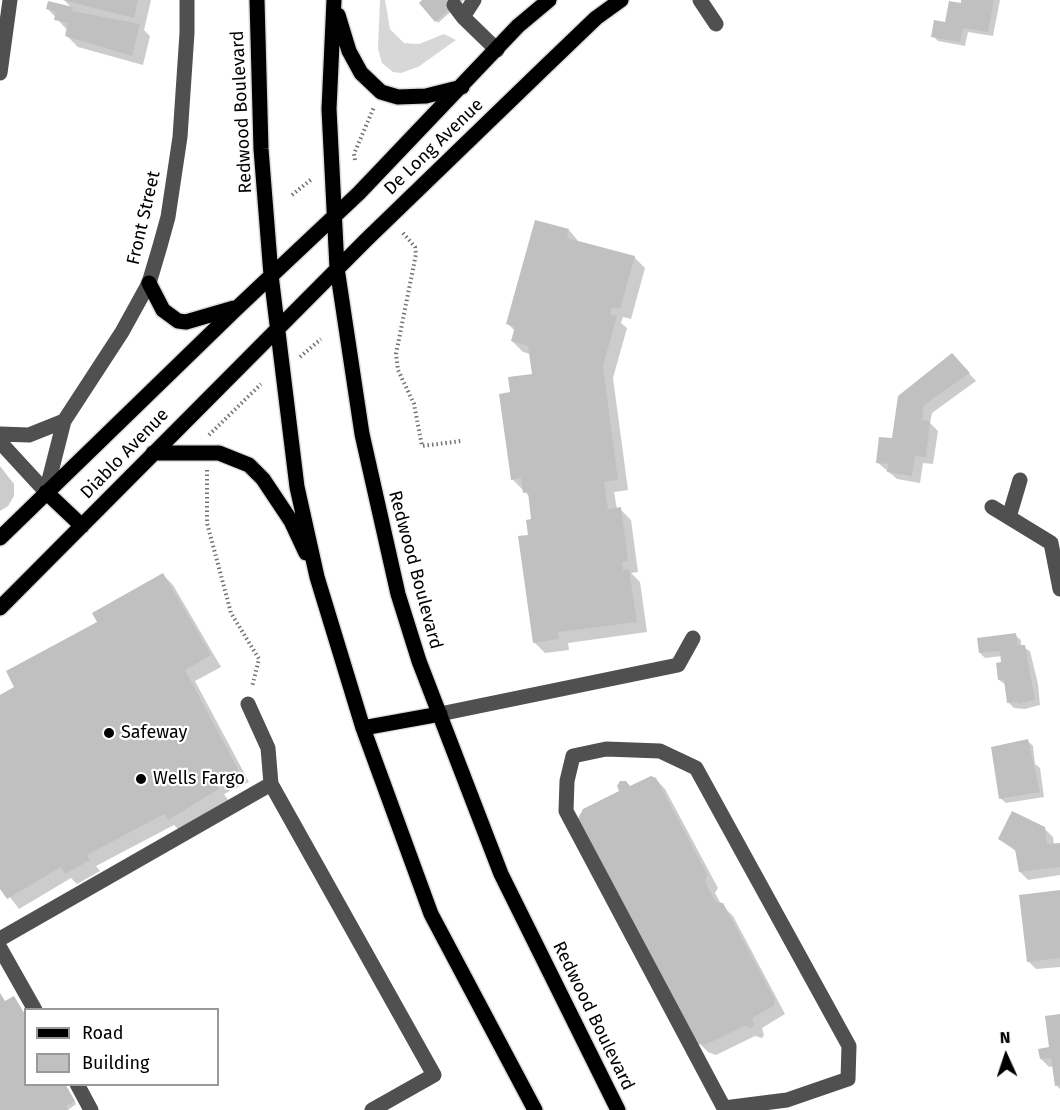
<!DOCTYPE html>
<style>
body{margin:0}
#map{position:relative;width:1060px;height:1110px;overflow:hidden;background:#fff;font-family:"Fira Sans",sans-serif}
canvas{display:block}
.legend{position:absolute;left:24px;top:1008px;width:195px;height:78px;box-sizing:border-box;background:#fff;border:2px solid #999;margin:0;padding:8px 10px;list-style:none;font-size:18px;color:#000}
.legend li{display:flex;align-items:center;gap:12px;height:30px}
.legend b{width:30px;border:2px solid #999}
.north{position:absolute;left:976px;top:1026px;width:60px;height:60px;-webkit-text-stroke:4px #fff;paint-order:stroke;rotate:357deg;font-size:16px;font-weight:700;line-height:24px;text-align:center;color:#000}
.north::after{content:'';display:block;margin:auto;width:21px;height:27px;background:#000;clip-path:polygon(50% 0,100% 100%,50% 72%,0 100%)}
</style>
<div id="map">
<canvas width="1060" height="1110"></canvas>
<ul class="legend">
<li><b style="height:8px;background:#000"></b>Road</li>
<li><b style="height:16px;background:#c0c0c0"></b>Building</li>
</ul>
<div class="north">N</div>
</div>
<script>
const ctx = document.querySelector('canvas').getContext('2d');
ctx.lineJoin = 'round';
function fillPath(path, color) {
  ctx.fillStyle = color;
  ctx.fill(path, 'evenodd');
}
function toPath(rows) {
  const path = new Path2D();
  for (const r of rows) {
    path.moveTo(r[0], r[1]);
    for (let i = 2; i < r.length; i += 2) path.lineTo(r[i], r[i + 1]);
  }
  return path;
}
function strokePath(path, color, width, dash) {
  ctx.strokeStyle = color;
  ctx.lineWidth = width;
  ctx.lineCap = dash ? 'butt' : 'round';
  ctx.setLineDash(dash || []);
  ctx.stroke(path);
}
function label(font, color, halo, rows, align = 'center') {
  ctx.font = font + ' "Fira Sans",sans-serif';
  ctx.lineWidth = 4.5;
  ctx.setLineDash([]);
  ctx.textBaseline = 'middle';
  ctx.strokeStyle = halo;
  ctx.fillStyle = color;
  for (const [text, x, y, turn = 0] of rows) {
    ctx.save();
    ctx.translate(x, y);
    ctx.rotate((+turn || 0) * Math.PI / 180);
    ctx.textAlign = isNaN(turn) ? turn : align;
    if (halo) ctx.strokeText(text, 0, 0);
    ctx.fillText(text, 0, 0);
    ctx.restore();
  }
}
const green = toPath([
 [380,0,385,0,390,29,404,43,419,44,444,34,456,40,418,67,401,73,393,72,382,63,378,49]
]);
const shadow = toPath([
 [64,0,151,0,144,30,150,36,143,65,78,47,67,36,68,31,48,9,72,8],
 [425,0,464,0,438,23,421,3],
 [963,0,1000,0,993,36,968,32,965,46,938,41,933,36,962,5],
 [569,230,579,242,634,257,645,268,631,319,623,317,621,323,627,328,613,378,628,490,614,492,617,509,620,509,631,520,638,572,631,573,640,582,647,632,568,643,569,650,545,653,534,642,530,536,533,520,530,497,512,479,512,394,533,376,530,354,523,352,512,341,515,331,508,324],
 [952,355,976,381,932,413,930,423,938,431,933,464,923,463,920,483,897,479,877,462],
 [0,466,14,484,14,496,8,506,0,511],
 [163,575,173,585,221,667,195,681,249,782,224,794,228,800,179,830,174,825,96,866,100,871,77,884,71,878,19,909,0,884,0,696,16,688],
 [1015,635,1021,640,1021,646,1030,651,1038,684,1040,705,1025,709,1014,708,1008,702,1006,685,999,680,1002,656,985,658,980,653],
 [1028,741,1033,746,1035,764,1040,768,1044,797,1006,803,1000,798],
 [655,778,665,789,718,888,715,893,721,904,733,916,785,1014,762,1028,764,1035,762,1038,755,1036,716,1055,708,1052,697,1041,579,819,580,814,621,791],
 [1044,828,1053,837,1054,845,1060,844,1060,875,1028,880,1020,872,1017,852,999,839],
 [1060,892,1060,967,1036,969,1028,961],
 [0,993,26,1084,65,1084,76,1104,68,1110,0,1110],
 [1060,1016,1060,1089,1056,1085,1054,1066,1049,1067,1041,1059,1051,1048]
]);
const building = toPath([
 [63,0,138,0,134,18],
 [422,0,460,0,435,22,419,3],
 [961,0,994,0,988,32,963,28,960,42,931,37,934,20,945,22,949,1,961,3],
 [48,1,73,7,72,11,140,24,132,56,65,36,68,23,54,20,56,12,46,9],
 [535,220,569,229,567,238,635,256,620,309,612,307,610,314,617,316,603,366,618,480,604,482,608,509,621,507,628,561,622,562,623,570,629,569,637,622,558,632,559,639,533,643,518,536,528,535,526,520,531,519,528,492,523,493,521,478,511,480,499,394,510,392,508,377,532,374,528,346,511,341,515,327,506,324],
 [952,353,970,373,924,405,922,420,930,421,926,457,915,456,912,476,887,472,888,464,876,463,879,437,892,438,898,396],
 [163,573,211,655,185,670,239,771,215,783,219,789,168,820,164,814,87,855,90,860,65,874,61,867,7,899,0,889,0,695,14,687,6,671,97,622,92,613],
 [1016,633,1018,645,1025,645,1035,700,1018,704,1018,702,1007,703,1004,680,998,680,996,663,1001,662,1000,651,979,653,977,638],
 [1028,739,1040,792,999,799,991,747],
 [651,776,656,778,707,874,705,882,716,902,723,903,775,1000,774,1006,752,1018,754,1024,751,1028,744,1026,705,1045,698,1044,578,819,583,809,619,791,617,786,620,781,626,781,630,786],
 [1012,811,1045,827,1047,844,1060,843,1060,867,1019,872,1015,849,998,839],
 [1060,890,1060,958,1027,962,1019,895],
 [0,993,5,1001,14,996,26,1016,26,1084,65,1084,75,1101,66,1106,68,1110,0,1110],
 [1060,1014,1060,1085,1055,1086,1051,1058,1040,1059,1038,1049,1049,1047,1045,1016]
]);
const path = toPath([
 [355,160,354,154,374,107],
 [292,195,313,178],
 [403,233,415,247,416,254,396,354,398,370,414,404,422,446,461,441],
 [300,357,321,339],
 [209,435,261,384],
 [207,470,207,523,231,613,259,659,252,687]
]);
const minor = toPath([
 [474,0,463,17,497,50],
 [700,0,716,24],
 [454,5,463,17],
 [0,73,10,0],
 [0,434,29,435,64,421],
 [0,442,46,492],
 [46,492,64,421,122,332,149,283,160,246,168,217,180,137,187,33,187,0],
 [992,507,1051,543,1060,589],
 [1009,517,1020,480],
 [248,704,268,748,271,784],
 [440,714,678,665,693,638],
 [606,749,660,751,696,768,849,1046,848,1079,787,1100,724,1108,566,811,567,781,573,756,606,749],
 [0,939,271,784,434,1075,372,1110],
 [0,948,35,1010],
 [77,1084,91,1110]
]);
const major = toPath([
 [257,0,261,149,271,275,297,487,317,577,363,728,431,914,535,1110],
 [334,0,329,109,337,268,362,434,398,594,419,661,501,874,618,1110],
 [338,15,349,51,361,73,381,92,398,97,426,96,462,87],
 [149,283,163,310,178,321,186,322,234,308],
 [153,453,219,453,249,465,263,479,291,521,306,553],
 [46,492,82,526],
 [0,538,237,308,359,193,518,26,549,0],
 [0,608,366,240,546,66,596,18,621,0],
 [363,728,440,714]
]);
const markers = [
 [109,733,6,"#000"],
 [141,779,6,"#000"]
];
const streetNames = [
 ["Redwood Boulevard",242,112,-93],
 ["De Long Avenue",434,147,-44],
 ["Front Street",144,218,-77],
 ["Diablo Avenue",125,454,-46],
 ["Redwood Boulevard",415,570,75],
 ["Redwood Boulevard",593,1016,64]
];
const poiNames = [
 ["Safeway",121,733],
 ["Wells Fargo",153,779]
];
fillPath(green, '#d7d7d7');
fillPath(shadow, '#0003');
fillPath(building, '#c0c0c0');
strokePath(major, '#dbdbdb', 18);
strokePath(path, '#727272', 4, [1.5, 3]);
strokePath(minor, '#505050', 15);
strokePath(major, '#000', 15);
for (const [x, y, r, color] of markers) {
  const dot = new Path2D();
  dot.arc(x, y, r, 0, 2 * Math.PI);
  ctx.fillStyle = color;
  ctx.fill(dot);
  strokePath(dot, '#fff', 2);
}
label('18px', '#000', '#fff', streetNames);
label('18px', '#000', '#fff', poiNames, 'left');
</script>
